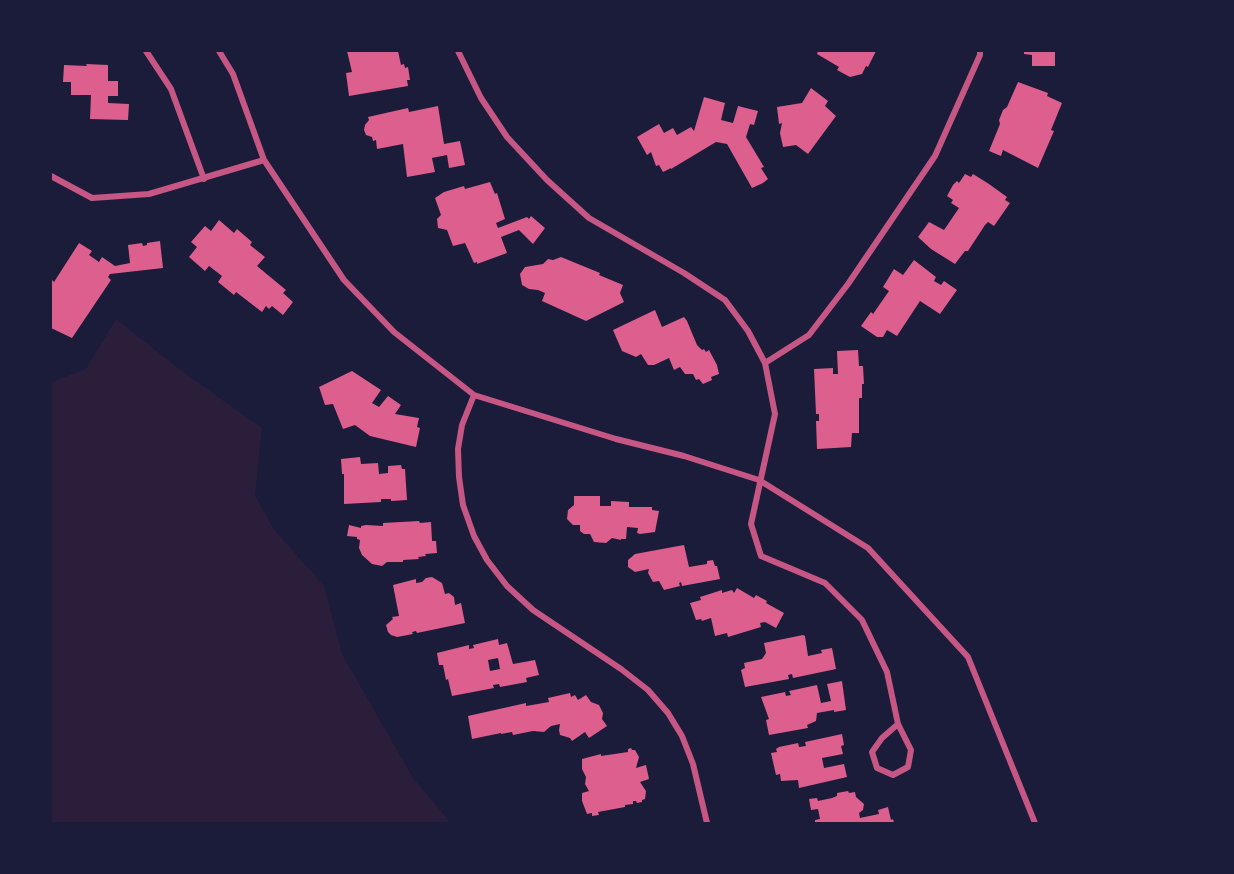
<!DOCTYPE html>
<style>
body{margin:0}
#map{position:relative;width:1234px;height:874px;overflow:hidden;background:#1b1b3a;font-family:"Roboto Condensed",sans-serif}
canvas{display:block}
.frame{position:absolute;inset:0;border:52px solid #1b1b3a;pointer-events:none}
</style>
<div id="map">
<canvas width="1234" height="874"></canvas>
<div class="frame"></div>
</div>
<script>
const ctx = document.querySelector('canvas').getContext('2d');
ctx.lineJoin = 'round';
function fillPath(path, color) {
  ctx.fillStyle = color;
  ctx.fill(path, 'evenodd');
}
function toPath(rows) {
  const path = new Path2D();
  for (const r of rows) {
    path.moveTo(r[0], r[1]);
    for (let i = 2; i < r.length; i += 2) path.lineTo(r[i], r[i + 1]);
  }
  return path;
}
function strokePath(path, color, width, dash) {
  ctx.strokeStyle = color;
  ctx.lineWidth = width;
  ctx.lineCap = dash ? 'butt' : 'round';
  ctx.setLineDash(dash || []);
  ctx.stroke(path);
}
const green = toPath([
 [116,319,187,375,262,428,255,495,273,528,324,586,342,654,413,778,451,823,51,823,51,382,86,369]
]);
const building = toPath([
 [347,51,398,51,401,65,404,64,405,68,408,67,410,80,407,80,408,86,349,96,346,73,352,72],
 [818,51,876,51,868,67,866,66,862,74,850,77,837,70,839,67,817,54],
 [1024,51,1055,52,1055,66,1032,66,1032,55,1024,54],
 [86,64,108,65,108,81,118,81,118,96,108,96,108,103,129,104,128,120,90,119,91,95,71,95,71,82,63,82,64,65,87,66],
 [1018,82,1048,93,1047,96,1062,103,1051,130,1054,131,1038,168,1003,150,1001,156,989,151,1000,124,999,120,1003,110,1007,107],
 [811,88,828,101,825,106,836,116,808,154,796,145,783,147,780,133,782,123,779,124,777,107,802,103],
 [704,97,725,103,721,120,733,123,738,106,758,111,754,125,750,124,746,137,764,167,761,168,768,179,763,183,752,188,727,144,716,142,671,169,671,168,663,172,659,165,656,166,651,152,647,155,637,137,659,124,664,133,673,128,677,135,691,127,694,131],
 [438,106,444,144,460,141,465,165,449,168,447,155,432,158,435,172,407,177,403,144,377,149,376,140,373,141,372,137,366,135,364,130,365,125,369,120,368,117,408,108,409,112],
 [965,174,971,177,973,174,989,184,1007,197,1005,200,1010,203,994,226,988,222,985,225,968,251,965,251,955,264,931,249,918,237,929,222,944,230,959,208,951,203,953,200,947,196,953,185,957,181,959,183],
 [490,182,495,194,497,193,505,219,496,223,498,228,527,217,529,219,531,216,545,228,533,244,519,230,501,237,507,253,477,264,477,262,474,263,465,243,453,246,447,230,438,228,437,219,441,215,435,198,444,192,464,186,465,189],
 [219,220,234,233,237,229,252,242,250,245,265,257,257,266,286,290,283,293,293,302,283,315,272,306,269,309,266,306,262,312,236,292,234,295,218,282,222,276,209,266,205,271,189,257,197,247,191,242,205,226,211,231],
 [160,241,163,268,110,274,108,277,111,280,72,338,51,328,51,282,52,280,54,282,79,243,92,251,89,255,99,262,102,257,115,266,130,263,128,245,142,243,143,246,147,245,147,243],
 [561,257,600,273,599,275,623,285,620,293,624,302,586,321,542,301,545,293,538,290,529,289,522,285,520,274,525,267,543,264,548,259,553,260],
 [914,260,936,277,934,281,941,285,944,281,957,290,940,314,920,301,897,336,887,330,883,337,877,337,861,326,871,312,873,314,889,291,883,287,894,269,903,275],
 [655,310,662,327,684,317,687,321,697,345,702,350,704,349,706,352,709,350,717,365,719,374,711,377,712,380,703,384,699,379,696,380,693,374,685,374,680,367,674,370,669,358,654,365,648,365,641,354,636,357,622,351,613,330],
 [858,350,859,366,863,366,864,384,862,384,862,398,859,398,859,433,852,433,851,447,817,449,816,421,819,421,819,414,816,414,814,369,833,368,833,374,838,374,837,351],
 [352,371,381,390,372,403,379,407,388,396,401,405,395,414,419,418,417,427,420,428,416,447,370,436,355,425,343,429,333,404,325,405,319,387],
 [360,457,361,464,378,463,379,474,388,473,388,466,401,465,402,469,405,469,407,500,391,501,391,499,381,499,381,502,344,504,344,474,342,474,341,459],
 [574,496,600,496,600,506,611,506,611,501,629,502,629,507,652,507,652,510,659,511,655,532,640,534,637,533,638,528,627,527,626,539,621,539,621,540,612,538,606,543,594,542,590,534,584,534,580,531,580,525,573,525,567,519,568,510,574,505],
 [419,521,420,523,431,522,432,541,436,541,437,553,425,554,426,556,418,557,419,559,403,560,403,562,387,562,382,566,372,564,362,555,359,548,360,540,357,539,357,537,347,536,349,525,361,528,361,526,366,525,383,526,383,523],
 [684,545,689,567,707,564,707,561,713,560,715,566,717,566,720,579,682,586,681,582,679,583,680,586,664,590,659,581,653,582,648,573,649,569,635,572,628,567,628,560,635,554],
 [432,577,442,583,445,594,449,593,454,597,455,605,461,603,465,623,417,633,416,631,412,632,413,634,397,637,391,635,388,632,386,625,393,619,392,617,399,616,393,585,416,579,416,583,422,582,426,578],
 [737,588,754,598,756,595,767,601,766,603,784,613,776,628,765,622,760,623,761,627,728,637,727,633,715,636,711,618,702,621,701,619,696,620,690,603,701,600,700,597,722,590,722,593,732,590,734,593],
 [803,635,805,636,808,656,822,653,821,650,832,648,836,669,793,678,792,674,788,675,789,679,745,687,741,670,745,668,744,663,762,659,766,653,764,643],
 [498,639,499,645,507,643,513,664,535,660,539,675,526,678,527,682,500,687,499,684,493,685,494,688,452,696,448,679,446,680,443,665,439,665,437,653,469,645,469,649,474,648,473,645],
 [498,658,500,669,490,671,488,660],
 [842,681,846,710,834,712,834,710,817,713,816,721,807,725,808,728,769,735,766,720,769,719,761,697,785,692,786,696,791,695,789,691,817,685,821,703,831,701,827,684],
 [570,693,571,697,575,695,578,700,586,695,591,702,599,705,603,713,602,719,607,726,589,738,585,732,572,741,570,738,560,735,559,730,560,724,551,726,544,732,533,731,513,735,512,732,501,734,501,733,472,739,468,716,526,703,526,706,549,702,548,698],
 [842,734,844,745,841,746,843,754,822,758,824,768,844,764,847,777,799,788,798,780,781,781,780,774,776,775,771,753,777,752,776,749,779,747,798,743,799,747,806,746,805,742],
 [631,748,632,750,635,750,639,757,636,768,646,765,649,779,640,782,646,791,645,799,642,800,642,802,637,803,636,801,633,801,633,804,625,805,625,807,598,812,599,815,592,816,592,813,587,814,582,801,582,793,589,791,585,784,586,777,582,769,582,759,601,754,601,756,628,752,628,749],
 [848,791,849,793,855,792,856,797,864,804,863,810,859,813,860,818,879,814,878,810,888,807,891,820,893,819,894,823,815,823,815,820,820,819,818,809,811,810,809,799,817,798,818,801,832,798,837,796,837,793]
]);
const minor = toPath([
 [146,51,171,89,204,179],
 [219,51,233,74,264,160,344,280,394,332,474,395,616,439,684,456,759,480,868,548,968,657,1035,823],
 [458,51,481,98,507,137,547,180,589,218,684,273,725,300,748,331,765,363,775,414,751,524,761,556,825,583,862,620,887,672,898,724,911,750,908,767,893,775,877,768,872,752,882,738,898,724],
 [51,176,92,198,149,194,264,160],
 [765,363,809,335,848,284,935,156,980,55,980,51],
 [474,395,462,425,458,449,459,477,463,505,474,536,487,560,507,586,533,610,621,669,648,690,668,713,682,736,693,764,707,823]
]);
fillPath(green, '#2a1e3b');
fillPath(building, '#dd5f8e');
strokePath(minor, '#c65784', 6);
</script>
